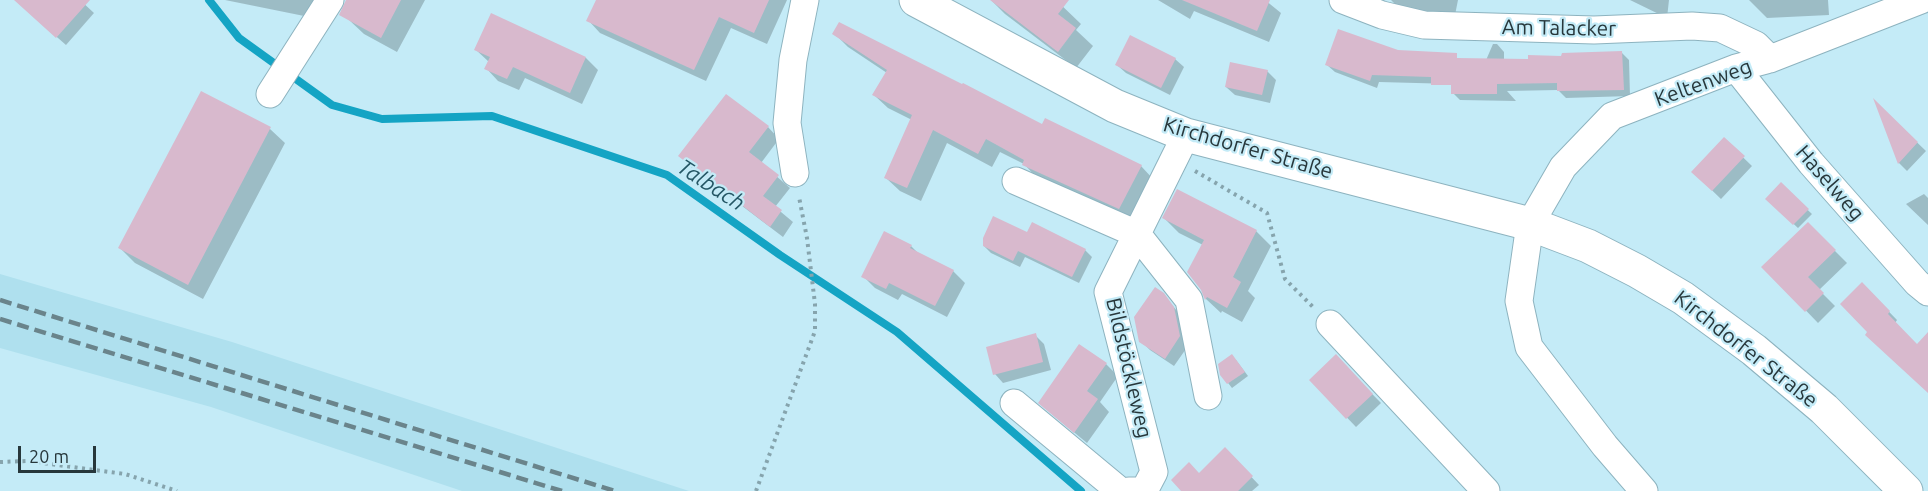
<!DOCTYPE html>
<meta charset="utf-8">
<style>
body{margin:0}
#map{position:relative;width:1928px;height:491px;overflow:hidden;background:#c4ebf7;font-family:Ubuntu,sans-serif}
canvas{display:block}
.scale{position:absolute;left:18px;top:446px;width:78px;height:27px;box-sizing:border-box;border:3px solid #27373b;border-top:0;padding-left:8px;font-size:18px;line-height:21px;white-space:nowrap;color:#27373b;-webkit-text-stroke:4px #c4ebf7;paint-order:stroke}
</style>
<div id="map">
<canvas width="1928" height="491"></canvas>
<div class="scale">20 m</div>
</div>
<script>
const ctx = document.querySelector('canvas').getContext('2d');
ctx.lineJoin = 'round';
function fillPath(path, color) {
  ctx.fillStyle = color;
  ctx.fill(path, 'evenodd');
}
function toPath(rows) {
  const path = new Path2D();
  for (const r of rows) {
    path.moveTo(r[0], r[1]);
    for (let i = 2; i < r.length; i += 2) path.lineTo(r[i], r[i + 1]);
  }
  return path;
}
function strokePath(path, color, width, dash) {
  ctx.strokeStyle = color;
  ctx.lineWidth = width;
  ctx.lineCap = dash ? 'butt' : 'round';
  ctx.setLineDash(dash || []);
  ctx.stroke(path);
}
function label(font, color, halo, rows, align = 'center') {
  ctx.font = font + ' Ubuntu,sans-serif';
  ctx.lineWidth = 4.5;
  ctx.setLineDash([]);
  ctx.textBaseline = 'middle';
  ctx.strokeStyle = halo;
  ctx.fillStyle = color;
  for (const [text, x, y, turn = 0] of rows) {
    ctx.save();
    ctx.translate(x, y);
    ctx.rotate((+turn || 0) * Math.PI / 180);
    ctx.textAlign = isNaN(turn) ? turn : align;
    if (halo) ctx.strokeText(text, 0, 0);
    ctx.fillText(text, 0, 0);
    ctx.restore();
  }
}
const built = toPath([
 [0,274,232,342,689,491,462,491,211,407,0,348]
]);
const shadow = toPath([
 [34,0,80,0,94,13,66,45,34,17],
 [225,0,332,0,319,19],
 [357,0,425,0,397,52,364,34,348,19],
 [598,0,787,0,767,44,731,28,706,81,600,33,588,20],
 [991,0,1056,0,1081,24,1076,30,1093,46,1076,68,1005,14],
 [1158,0,1265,0,1281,13,1269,42,1194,11,1190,19],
 [1391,0,1458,0,1454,20,1402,11],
 [1630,0,1669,0,1667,18],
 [1749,0,1828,0,1829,15,1767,18],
 [492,15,586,58,598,70,582,104,525,78,519,90,498,81,486,68,489,62,475,49],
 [834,33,1043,126,1141,166,1154,180,1133,222,1037,178,1024,164,1000,152,992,167,947,143,921,201,900,191,886,178,912,120,888,108,874,95,887,73,848,47],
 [1493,44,1497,44,1504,52,1504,61,1622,53,1629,60,1630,96,1566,98,1558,90,1507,91,1516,101,1460,100,1453,93,1453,84,1379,82,1377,88,1335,72,1327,65,1477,81],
 [1175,59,1184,67,1170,95,1126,73,1117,65],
 [1267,71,1276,80,1270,103,1235,95,1226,87],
 [202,93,270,129,285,143,203,299,135,263,120,248],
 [1877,104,1926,151,1907,171,1899,163],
 [768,127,779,139,761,163,790,188,775,207,793,222,783,237,692,168,680,156],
 [1724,139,1752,166,1721,199,1693,172],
 [1781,185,1812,214,1798,228,1767,199],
 [1924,194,1928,198,1928,225,1906,204],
 [1164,218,1256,231,1271,246,1248,291,1255,298,1242,322,1222,311,1221,313,1206,299,1203,290,1203,245,1179,233],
 [1808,224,1847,263,1819,290,1835,306,1818,323,1764,267],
 [1028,234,1085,250,1092,257,1079,283,1025,257,1020,267,991,253,984,246],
 [911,246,918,253,953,271,965,283,947,317,902,294,898,300,875,288,863,276],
 [1862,284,1897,320,1895,323,1918,346,1928,351,1928,391,1869,332],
 [1163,294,1182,317,1188,346,1174,366,1150,350,1141,341],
 [1035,335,1044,344,1051,370,1003,383,995,374],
 [1336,357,1381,403,1356,427,1311,380],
 [1236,360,1248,376,1232,388,1221,374],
 [1106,364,1118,376,1100,402,1109,412,1087,443,1052,414],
 [1225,449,1259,485,1252,491,1184,491]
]);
const stream = toPath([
 [209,0,239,38,332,105,382,119,492,116,667,175,780,255,897,332,1081,491]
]);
const building = toPath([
 [14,0,90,0,56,38],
 [346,0,401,0,381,38,339,15],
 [596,0,769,0,754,33,719,17,694,70,586,21],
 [990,0,1069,0,1058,14,1076,28,1058,52],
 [1182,0,1270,0,1257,31],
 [491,13,586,57,570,93,513,67,507,79,484,69,490,57,474,50],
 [839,22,962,84,963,83,1042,124,1045,118,1142,165,1119,209,1022,165,1024,160,986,139,978,154,933,130,907,188,884,178,912,115,872,95,887,70,832,34],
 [1338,29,1398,50,1457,53,1457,58,1528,59,1528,55,1561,56,1562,53,1622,51,1624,90,1557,91,1557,83,1497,84,1497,94,1451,94,1451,85,1431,85,1431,77,1372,75,1370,81,1325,65],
 [1130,35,1176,58,1161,88,1115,65],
 [1230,62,1268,70,1262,95,1225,87],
 [201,91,271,127,188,285,118,248],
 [726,94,769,126,749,152,779,175,763,196,782,210,770,227,678,156],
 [1873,98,1918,142,1898,164],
 [1724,137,1745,156,1712,191,1691,172],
 [1781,182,1809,209,1793,225,1765,199],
 [1177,189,1257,230,1233,277,1241,282,1227,308,1207,297,1205,300,1201,290,1187,272,1204,240,1162,218],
 [993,216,1027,232,1032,222,1086,249,1072,277,1018,251,1013,261,983,246,983,238],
 [1808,222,1836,250,1808,277,1824,293,1805,312,1761,267],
 [884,231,912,245,910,248,954,270,935,306,889,283,886,289,861,277],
 [1862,282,1890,311,1888,314,1917,344,1928,332,1928,393,1865,335,1867,332,1840,304],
 [1155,287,1164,293,1174,307,1180,336,1165,359,1139,342,1134,317],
 [1036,333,1043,362,993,375,986,347],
 [1079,344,1107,363,1087,391,1098,399,1074,433,1038,403],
 [1232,354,1245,372,1227,384,1220,375,1218,364],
 [1336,354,1373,394,1346,419,1309,380],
 [1225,447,1253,476,1238,491,1181,491,1171,480,1189,462,1199,473]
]);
const path = toPath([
 [1195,171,1267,213,1285,279,1313,307],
 [0,462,27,461,125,474,177,491],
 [756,491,815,331,815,304,807,238,799,197]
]);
const minor = toPath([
 [1343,0,1382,15,1424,25,1594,30,1692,26,1720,28,1756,45,1770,59],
 [1736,68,1811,163,1917,283,1928,292],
 [270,94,330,0],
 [795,173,787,123,793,60,805,0],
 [1016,181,1137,234,1189,300,1208,396],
 [1330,324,1486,491],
 [1014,403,1120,491],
 [1129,491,1144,491,1154,472,1108,292,1186,135],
 [1644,491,1605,446,1529,347,1519,301,1530,224,1563,167,1612,116,1736,68,1770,59,1921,0]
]);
const major = toPath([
 [916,0,1115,106,1186,135,1530,224,1588,246,1637,271,1683,298,1754,350,1824,409,1906,491]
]);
const rail = toPath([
 [0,300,615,491],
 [0,319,562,491]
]);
const streetNames = [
 ["Am Talacker",1559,28,1],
 ["Keltenweg",1703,83,-20],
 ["Kirchdorfer Straße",1248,148,16],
 ["Haselweg",1830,183,49],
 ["Kirchdorfer Straße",1746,349,38],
 ["Bildstöckleweg",1129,368,77]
];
const waterNames = [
 ["Talbach",711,185,33]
];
fillPath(built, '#afe0ee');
fillPath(shadow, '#0003');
strokePath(stream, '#14a4c4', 8);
fillPath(building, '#d8b9cd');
strokePath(minor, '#8db3bf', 29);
strokePath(major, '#8db3bf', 35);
strokePath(path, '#86a4ad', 4, [3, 4.5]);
strokePath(minor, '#fff', 27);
strokePath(major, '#fff', 33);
strokePath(rail, '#6a848b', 4.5, [12, 6]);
label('21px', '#27373b', '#c4ebf7', streetNames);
label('italic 22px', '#245765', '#c4ebf7', waterNames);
</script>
